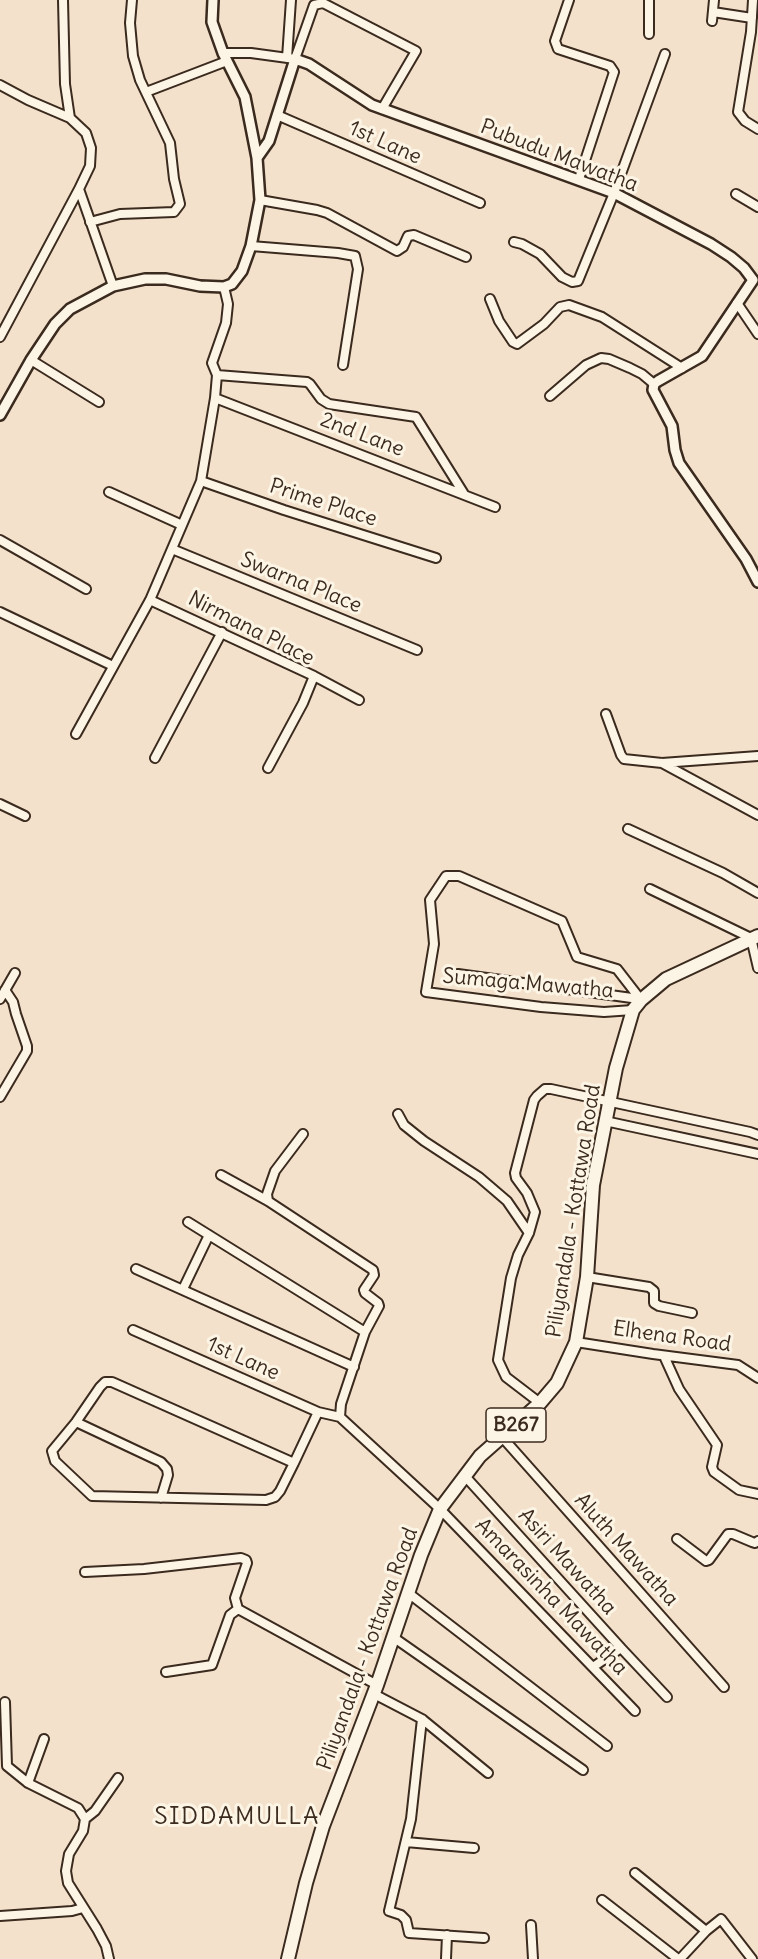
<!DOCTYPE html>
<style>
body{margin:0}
canvas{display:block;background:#f3e1cb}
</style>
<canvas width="758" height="1959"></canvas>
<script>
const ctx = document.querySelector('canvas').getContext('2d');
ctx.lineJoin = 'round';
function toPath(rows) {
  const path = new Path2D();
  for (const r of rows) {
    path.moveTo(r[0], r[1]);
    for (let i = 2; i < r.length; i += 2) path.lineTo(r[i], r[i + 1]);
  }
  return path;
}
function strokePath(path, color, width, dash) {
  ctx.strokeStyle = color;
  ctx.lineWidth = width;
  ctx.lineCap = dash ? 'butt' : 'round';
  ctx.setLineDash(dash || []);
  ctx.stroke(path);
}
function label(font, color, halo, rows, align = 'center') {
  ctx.font = font + ' Delius,sans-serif';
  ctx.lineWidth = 6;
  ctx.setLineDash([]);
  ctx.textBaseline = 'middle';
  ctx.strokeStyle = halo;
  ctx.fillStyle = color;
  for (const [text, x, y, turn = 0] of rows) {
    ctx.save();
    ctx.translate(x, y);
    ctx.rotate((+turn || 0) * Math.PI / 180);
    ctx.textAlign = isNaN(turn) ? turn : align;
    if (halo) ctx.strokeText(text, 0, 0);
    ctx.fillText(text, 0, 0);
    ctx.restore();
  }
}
const minor = toPath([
 [63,0,65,84,70,118],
 [569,0,555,41,558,49,610,66,614,72,579,179],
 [649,0,649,34],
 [753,0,751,32,738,112,745,121,758,129],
 [713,12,752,18],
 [712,21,714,0],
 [223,53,251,53,295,59,314,5,323,3,416,51,382,109],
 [287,58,291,0],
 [0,85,28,100,70,118,86,133,91,148,90,166,79,189],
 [146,92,227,61],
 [277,115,480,203],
 [736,194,758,207],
 [260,200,317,210,327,213,397,251,403,247,408,236,414,235,466,257],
 [90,222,120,214,174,212,180,204,174,179,170,143,140,80,133,56,130,23,132,0],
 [514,242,522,244,540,254,562,277,572,282,578,281,614,193,665,54],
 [251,246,338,253,355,256,358,269,343,365],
 [490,299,499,321,513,342,517,344,544,324,560,307,569,305,602,317,682,368],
 [737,303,758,334],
 [0,337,79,189,113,286],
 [31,360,99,402],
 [217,375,307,382,310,384,321,399,329,404,416,417,464,494],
 [550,396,586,365,601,358,609,359,630,368,642,374,654,384],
 [215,398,495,507],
 [201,481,284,510,436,558],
 [109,492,182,525],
 [0,540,86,589],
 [172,549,417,650],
 [150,600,314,676,303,703,268,768],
 [0,612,113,666],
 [314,676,359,700],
 [606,714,621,755,624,759,662,763,758,756],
 [76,734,150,600,201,481,215,398,217,375,212,363,226,323,228,304,224,287],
 [155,758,222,632],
 [662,763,758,815],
 [0,804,25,816],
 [628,829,723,873,758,893],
 [650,889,751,938,758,968],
 [458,974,639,999],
 [0,999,15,973],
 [633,1010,604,1012,541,1007,426,992,434,944,430,900,446,876,459,876,562,921,577,957,617,969,641,1000],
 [0,1097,27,1051,27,1046,16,1014,13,1002,5,990],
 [398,1114,404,1125,424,1141,479,1177,507,1201,529,1233],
 [605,1121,758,1154],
 [221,1175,268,1201,373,1270,374,1275,364,1290,365,1293,378,1303,379,1306,365,1332,341,1404,340,1417,440,1509,635,1711],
 [268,1201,267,1194,275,1171,303,1134],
 [188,1222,365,1332],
 [136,1269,354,1367],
 [587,1277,649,1287,654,1291,654,1303,659,1306,692,1313],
 [183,1289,209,1235],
 [133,1330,318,1412,340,1417],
 [576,1342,653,1354,738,1365,758,1378],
 [664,1356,679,1389,715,1442,717,1445,712,1467,714,1472,739,1490,758,1494],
 [540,1403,506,1377,498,1360,511,1278,518,1255,529,1233,535,1212,527,1193,516,1178,515,1173,534,1100,537,1096,545,1089,551,1089,750,1132,758,1135],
 [76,1422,161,1462,167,1469,168,1475,161,1498],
 [502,1437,724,1687],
 [294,1463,112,1382,105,1382,100,1387,76,1422,52,1451,55,1461,92,1496,266,1500,275,1497,280,1491,294,1463,318,1412],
 [464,1475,621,1648,593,1667],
 [677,1539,706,1561,709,1560,728,1534,733,1534,752,1542,755,1543,758,1541],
 [85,1572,144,1569,241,1558,246,1560,247,1563,235,1598,238,1609,377,1685],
 [407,1592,607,1746],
 [393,1637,583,1770],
 [621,1648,667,1697],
 [166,1672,212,1665,230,1615,238,1609],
 [374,1694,422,1719,488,1773],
 [5,1702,7,1766,28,1783,78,1808,85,1819,83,1831,69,1854,66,1871,68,1883,97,1929,106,1946,109,1959],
 [422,1719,411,1819,389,1911,401,1915,406,1920,409,1933,484,1938],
 [28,1783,44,1739],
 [85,1819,95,1811,118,1778],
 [406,1842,474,1848],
 [635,1873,706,1931],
 [602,1900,678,1959],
 [0,1916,72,1911,83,1908],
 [531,1925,533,1959],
 [446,1959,447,1935],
 [680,1959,706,1931,721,1919,752,1959]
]);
const tertiary = toPath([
 [257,158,269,141,295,59,309,64,372,105,614,193,711,244,731,257,744,268,753,280,702,356,658,381,654,384,653,390,672,426,675,450,679,463,746,559,758,582],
 [0,415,31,360,55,324,70,309,113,286,145,279,166,279,200,286,224,287,232,284,242,271,251,246,260,200,257,158,245,97,223,53,212,22,213,0]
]);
const primary = toPath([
 [288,1959,306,1883,323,1826,377,1685,421,1555,440,1509,480,1456,540,1403,557,1383,576,1342,587,1277,593,1185,616,1068,633,1010,641,1000,666,979,758,936]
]);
const shields = [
 [516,1425,60]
];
const shieldNames = [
 ["B267",516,1425]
];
const streetNames = [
 ["1st Lane",385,143,24],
 ["Pubudu Mawatha",559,156,21],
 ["2nd Lane",362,435,21],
 ["Prime Place",323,503,18],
 ["Swarna Place",301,583,22],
 ["Nirmana Place",251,629,27],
 ["Sumaga Mawatha",528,984,5],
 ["Piliyandala - Kottawa Road",574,1211,-81],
 ["Elhena Road",672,1337,8],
 ["1st Lane",243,1359,24],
 ["Aluth Mawatha",626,1550,48],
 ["Asiri Mawatha",567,1562,48],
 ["Amarasinha Mawatha",551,1597,46],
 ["Piliyandala - Kottawa Road",368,1649,-70]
];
const quarterNames = [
 ["SIDDAMULLA",237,1817]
];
strokePath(minor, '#3b2a1e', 12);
strokePath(tertiary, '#3b2a1e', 14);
strokePath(primary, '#3b2a1e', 16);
strokePath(minor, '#fcf5e5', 8);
strokePath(tertiary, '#fcf5e5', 9);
strokePath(primary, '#fcf5e5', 12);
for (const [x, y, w] of shields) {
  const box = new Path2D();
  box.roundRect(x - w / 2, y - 17, w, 34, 4.5);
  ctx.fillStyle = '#fcf5e5';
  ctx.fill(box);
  strokePath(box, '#3b2a1e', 1.5);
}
label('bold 20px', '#3b2a1e', null, shieldNames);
label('21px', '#3b2a1e', '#fcf5e5', streetNames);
ctx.letterSpacing = '1.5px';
label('24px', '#3b2a1e', '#fcf5e5', quarterNames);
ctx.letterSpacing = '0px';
</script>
